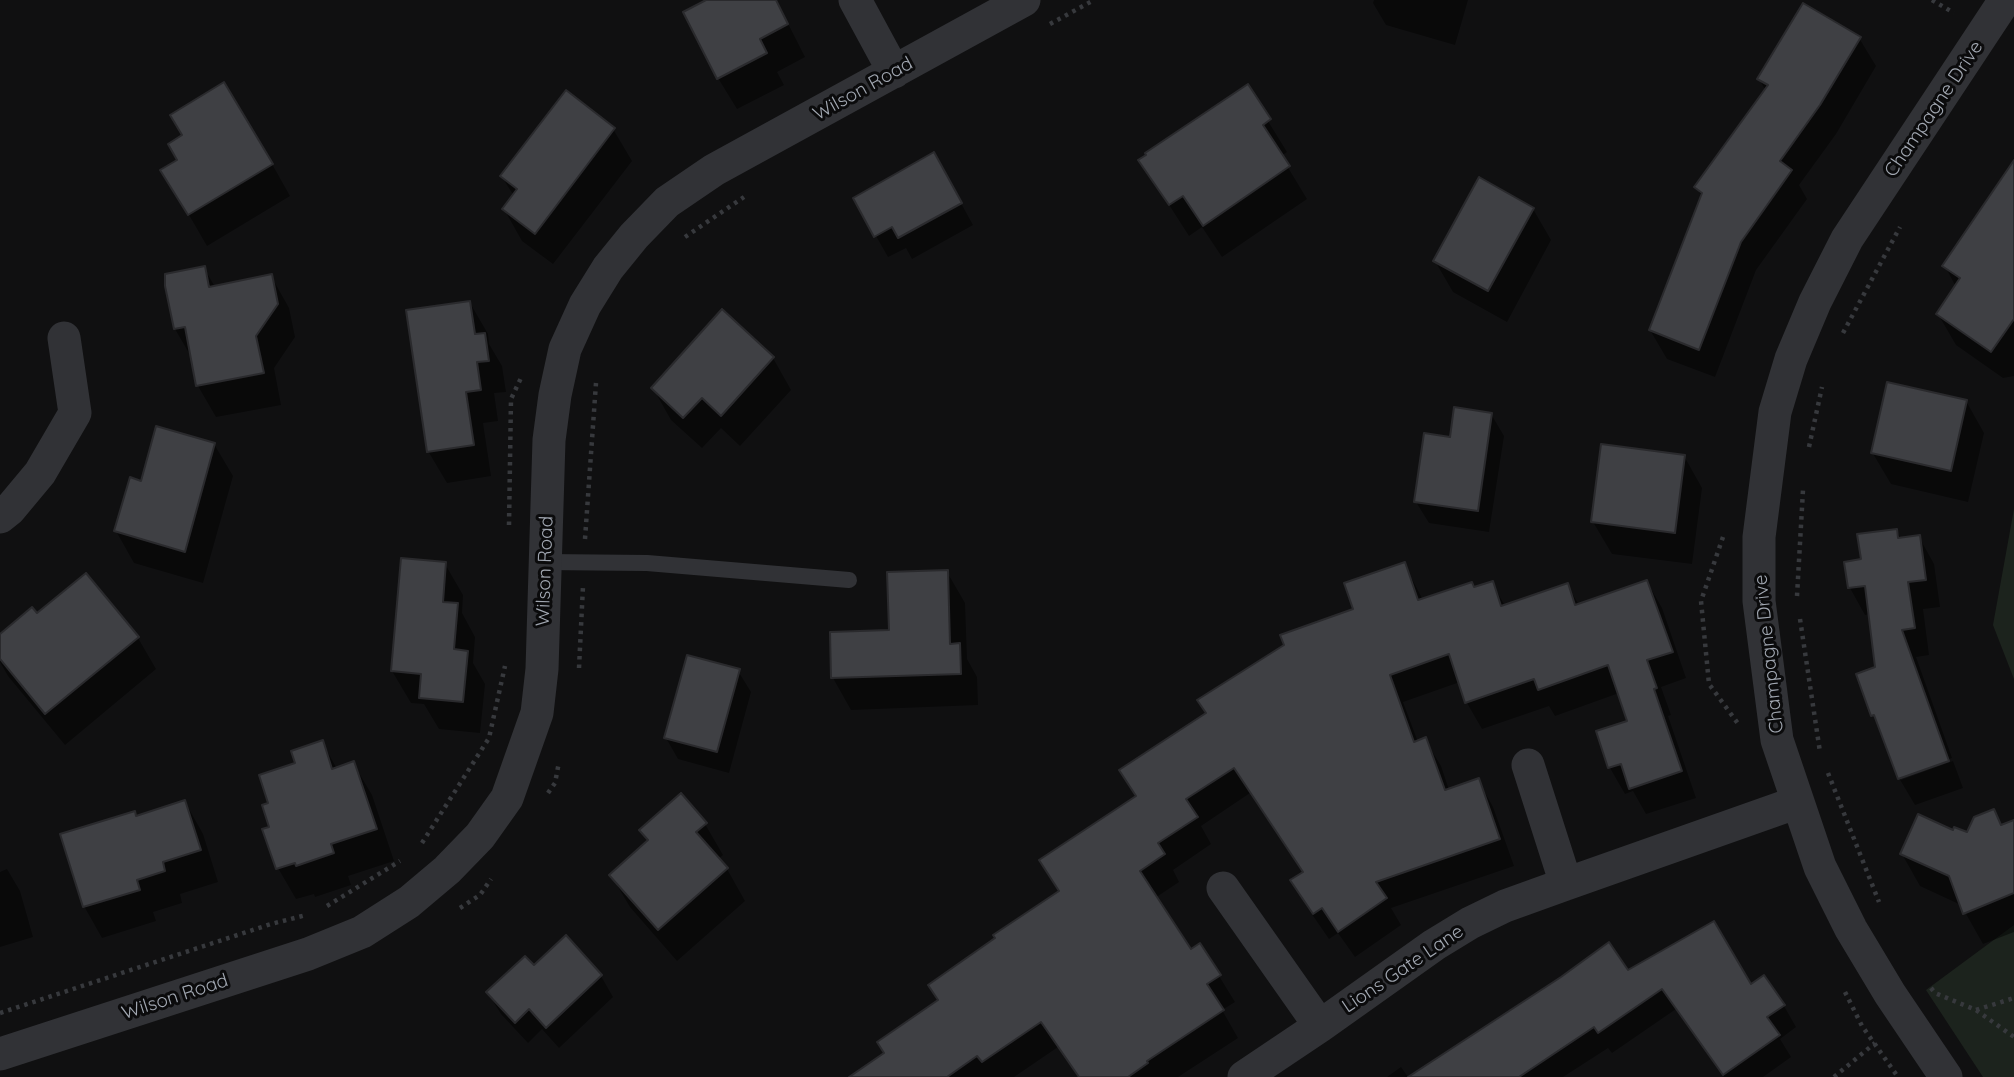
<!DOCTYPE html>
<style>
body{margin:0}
canvas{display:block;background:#101011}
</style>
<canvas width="2014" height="1077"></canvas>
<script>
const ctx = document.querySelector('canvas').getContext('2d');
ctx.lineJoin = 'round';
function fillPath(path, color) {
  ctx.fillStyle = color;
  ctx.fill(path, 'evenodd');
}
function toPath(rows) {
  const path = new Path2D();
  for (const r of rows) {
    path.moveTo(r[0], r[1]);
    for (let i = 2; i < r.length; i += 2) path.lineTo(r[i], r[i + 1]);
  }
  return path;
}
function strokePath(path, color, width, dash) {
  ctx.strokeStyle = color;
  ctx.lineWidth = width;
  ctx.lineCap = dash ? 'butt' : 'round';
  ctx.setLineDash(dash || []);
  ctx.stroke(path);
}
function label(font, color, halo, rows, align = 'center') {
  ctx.font = font + ' Quicksand,sans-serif';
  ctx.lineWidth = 6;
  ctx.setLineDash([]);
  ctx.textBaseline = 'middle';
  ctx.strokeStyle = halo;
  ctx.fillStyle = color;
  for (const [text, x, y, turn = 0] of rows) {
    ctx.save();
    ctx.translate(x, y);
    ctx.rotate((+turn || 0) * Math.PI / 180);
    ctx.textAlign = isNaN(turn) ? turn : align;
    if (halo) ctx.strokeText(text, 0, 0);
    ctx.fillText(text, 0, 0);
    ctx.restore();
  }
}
const green = toPath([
 [2014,509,2014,679,1993,625],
 [2014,925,2014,1077,1983,1077,1926,990]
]);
const shadow = toPath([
 [710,0,776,0,805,57,777,72,784,85,737,109,718,78],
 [1374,0,1468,0,1455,45,1386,25,1373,3],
 [1859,38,1876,66,1836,134,1799,185,1807,199,1756,270,1715,377,1667,359,1650,330,1702,197,1696,187,1766,91,1759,79],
 [1247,87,1287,152,1281,156,1307,199,1222,257,1202,227,1189,236,1141,161],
 [613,129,632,161,553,264,522,241,504,209,514,196,502,177],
 [2014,158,2014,376,2003,378,1956,345,1938,314,1956,287,1945,266,1997,188,1996,185],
 [272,164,290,196,207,246,163,170],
 [946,176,973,225,912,259,906,248,888,257,876,236],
 [1533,209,1551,240,1507,322,1453,292,1435,261],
 [204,268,215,287,271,276,289,308,295,337,274,368,281,405,216,417,198,386,193,360,175,329],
 [470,303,488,334,489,344,502,366,506,392,494,393,498,421,483,423,491,476,447,483,428,451],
 [722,312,773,358,791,390,740,446,721,428,702,448,671,420,653,388],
 [1966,401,1984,433,1968,502,1891,484,1872,452],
 [1491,414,1504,436,1489,532,1429,523,1416,502,1451,439],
 [214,444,233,476,203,583,134,563,116,531,142,483],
 [1684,456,1702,488,1692,564,1612,554,1593,522],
 [1896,530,1902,540,1919,537,1934,564,1940,607,1923,609,1929,655,1916,657,1952,758,1901,776,1901,780,1953,761,1963,788,1915,805,1899,778,1858,675,1877,668,1870,614,1865,615,1850,588,1863,561],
 [445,564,463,595,462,613,475,637,473,663,485,684,480,733,439,729,424,704,411,703,392,671],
 [1404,564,1423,600,1492,583,1505,606,1567,585,1579,605,1647,582,1662,608,1686,678,1661,687,1671,715,1668,716,1696,798,1646,814,1633,791,1625,794,1610,768,1598,733,1629,722,1619,693,1555,716,1549,706,1482,729,1467,703,1460,682,1403,702,1418,742,1425,740,1441,766,1449,790,1478,780,1493,807,1514,866,1391,908,1401,925,1355,957,1338,933,1329,939,1307,907,1292,881,1303,873,1250,793,1201,826,1211,844,1173,870,1179,882,1155,898,1190,951,1219,976,1235,1002,1222,1010,1238,1038,1178,1077,1078,1077,1058,1047,1014,1077,852,1077,886,1054,939,1001,1060,892,1208,714,1355,611],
 [947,572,965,603,967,659,977,677,978,705,851,710,833,678,891,632],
 [37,615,138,638,156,669,65,745,8,676,0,662,0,636],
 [738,671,751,692,729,773,678,759,666,738],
 [322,742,337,769,353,763,372,795,394,861,348,876,351,885,315,897,314,894,296,899,278,868,271,828,271,804,297,764],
 [185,802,203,834,218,882,180,894,182,903,153,912,156,921,102,938,84,906,137,818],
 [1994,811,2003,827,2014,822,2014,932,1983,944,1961,905,1920,886,1902,854,1954,832,1968,835],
 [705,824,723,855,718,859,727,869,745,901,677,961,630,907,611,875,648,843,642,831],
 [7,869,20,891,33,937,0,947,0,872],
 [566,938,601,976,613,997,559,1048,542,1029,528,1043,501,1014,488,993,534,967],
 [1628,973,1751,987,1784,1006,1796,1027,1780,1039,1791,1057,1763,1077,1724,1077,1676,1009,1612,1053,1608,1048,1563,1077,1412,1077],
 [1401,1067,1408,1077,1387,1077]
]);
const building = toPath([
 [706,0,776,0,788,24,760,39,767,53,717,79,683,12,706,0],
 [1803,3,1861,37,1820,105,1780,161,1792,170,1741,242,1699,350,1649,330,1702,193,1694,187,1768,85,1757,79,1803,3],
 [224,82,273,164,188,215,160,170,177,160,168,144,182,135,170,115,224,82],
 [1248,84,1271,119,1263,125,1290,166,1203,226,1183,196,1169,205,1138,160,1146,155,1145,153,1248,84],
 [566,90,615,128,535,234,502,209,517,189,500,176,566,90],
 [934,152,962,203,898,238,892,227,874,237,853,198,934,152],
 [2014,160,2014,319,1991,352,1936,314,1960,278,1942,266,2014,160],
 [1479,177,1534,208,1488,291,1433,261,1479,177],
 [205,266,209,287,272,274,278,304,256,336,264,373,196,386,185,327,174,329,165,286,165,274,205,266],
 [470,301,475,334,485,333,489,361,477,362,481,390,466,392,474,445,427,452,406,310,470,301],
 [722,309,774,357,721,416,702,398,683,418,651,388,722,309],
 [1887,382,1967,400,1951,471,1871,453,1887,382],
 [1454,407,1492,413,1478,511,1414,502,1424,433,1450,437,1454,407],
 [156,426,215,443,185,552,114,531,130,477,141,481,156,426],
 [1601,444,1685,455,1675,533,1591,522,1601,444],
 [1897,529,1898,538,1920,535,1926,580,1908,582,1915,628,1902,630,1949,761,1898,779,1874,715,1871,716,1856,674,1875,667,1865,586,1848,588,1844,562,1861,559,1857,534,1897,529],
 [401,558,446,562,443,602,458,603,454,649,468,651,463,702,419,698,421,674,391,671,401,558],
 [1405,562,1418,600,1472,582,1474,587,1493,581,1501,606,1568,583,1575,605,1647,580,1673,652,1647,660,1657,688,1654,689,1682,771,1629,789,1621,764,1608,768,1596,731,1627,721,1608,665,1538,690,1534,679,1465,703,1449,654,1390,675,1414,742,1426,737,1445,790,1479,778,1500,839,1376,882,1387,898,1338,932,1322,908,1313,914,1290,880,1303,872,1234,768,1186,799,1198,817,1158,843,1165,854,1140,871,1191,949,1200,943,1221,975,1207,984,1224,1010,1147,1061,1148,1063,1128,1077,1079,1077,1041,1022,982,1062,977,1056,947,1077,849,1077,884,1053,877,1042,938,1000,928,985,995,938,993,935,1059,891,1039,860,1136,796,1119,770,1206,713,1197,700,1284,645,1280,635,1353,609,1344,583,1405,562],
 [948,570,950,644,960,643,961,674,831,678,830,632,889,630,887,572,948,570],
 [86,573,139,637,45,714,0,659,0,634,32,607,37,613,86,573],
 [687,655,740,669,717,752,664,738,687,655],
 [323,740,332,769,354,761,377,829,331,844,334,853,296,866,295,863,276,869,262,829,269,827,262,805,268,803,259,775,295,763,291,751,323,740],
 [681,793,707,823,696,832,728,868,658,930,609,875,648,840,639,830,681,793],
 [185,800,201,850,163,862,165,871,137,880,140,890,83,907,60,834,135,811,136,816,185,800],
 [1994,809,2001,825,2014,820,2014,893,1963,914,1949,876,1900,854,1918,814,1953,830,1954,827,1967,832,1974,817,1994,809],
 [1714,921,1751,984,1764,975,1785,1005,1767,1017,1780,1035,1723,1075,1662,989,1598,1033,1594,1027,1519,1077,1408,1077,1561,977,1609,942,1628,970,1714,921],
 [566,935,602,975,546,1028,529,1009,515,1023,486,992,525,956,534,965,566,935]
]);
const path = toPath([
 [1932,0,1954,13],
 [1050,24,1094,0],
 [685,237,744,197],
 [1843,333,1900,227],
 [1809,447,1822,387],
 [509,525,511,399,521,378],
 [1723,537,1701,601,1709,684,1739,725],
 [585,539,596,383],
 [1797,596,1803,490],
 [1800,619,1820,752],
 [579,668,583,586],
 [1828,773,1879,902],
 [548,793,555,783,559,762],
 [422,843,489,738,505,666],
 [327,906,400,861],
 [460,908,480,895,491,879],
 [1931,988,1935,993,1976,1010,2014,1037],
 [1845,992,1862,1026,1898,1077],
 [1976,1010,2014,998],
 [0,1013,271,924,306,915],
 [1834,1077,1875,1043]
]);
const service = toPath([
 [545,562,647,563,849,580]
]);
const minor = toPath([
 [855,0,894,72],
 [0,517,10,509,40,473,75,413,64,338],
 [1528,765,1566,884],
 [1223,888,1320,1026],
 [0,1054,308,954,362,932,409,902,447,870,480,836,507,798,537,713,542,669,549,440,555,395,565,349,585,305,608,268,634,236,667,202,714,170,1024,0],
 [1244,1077,1320,1026,1434,945,1470,923,1505,906,1566,884,1798,802],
 [1946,1077,1890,994,1851,929,1820,867,1777,740,1759,601,1759,537,1775,412,1791,359,1815,302,1847,239,2005,0]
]);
const streetNames = [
 ["Wilson Road",863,89,-29],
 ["Champagne Drive",1934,109,-56],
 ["Wilson Road",545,571,-88],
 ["Champagne Drive",1769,654,-96],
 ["Lions Gate Lane",1403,969,-34],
 ["Wilson Road",175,997,-18]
];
fillPath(green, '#1c231d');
fillPath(shadow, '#0007');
fillPath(building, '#3f4044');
strokePath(building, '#2a2a2d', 2);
strokePath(path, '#37393d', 4.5, [3.5, 5]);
strokePath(service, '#313236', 16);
strokePath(minor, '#313236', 33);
label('19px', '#a1a7b1', '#0b0b0c', streetNames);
</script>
